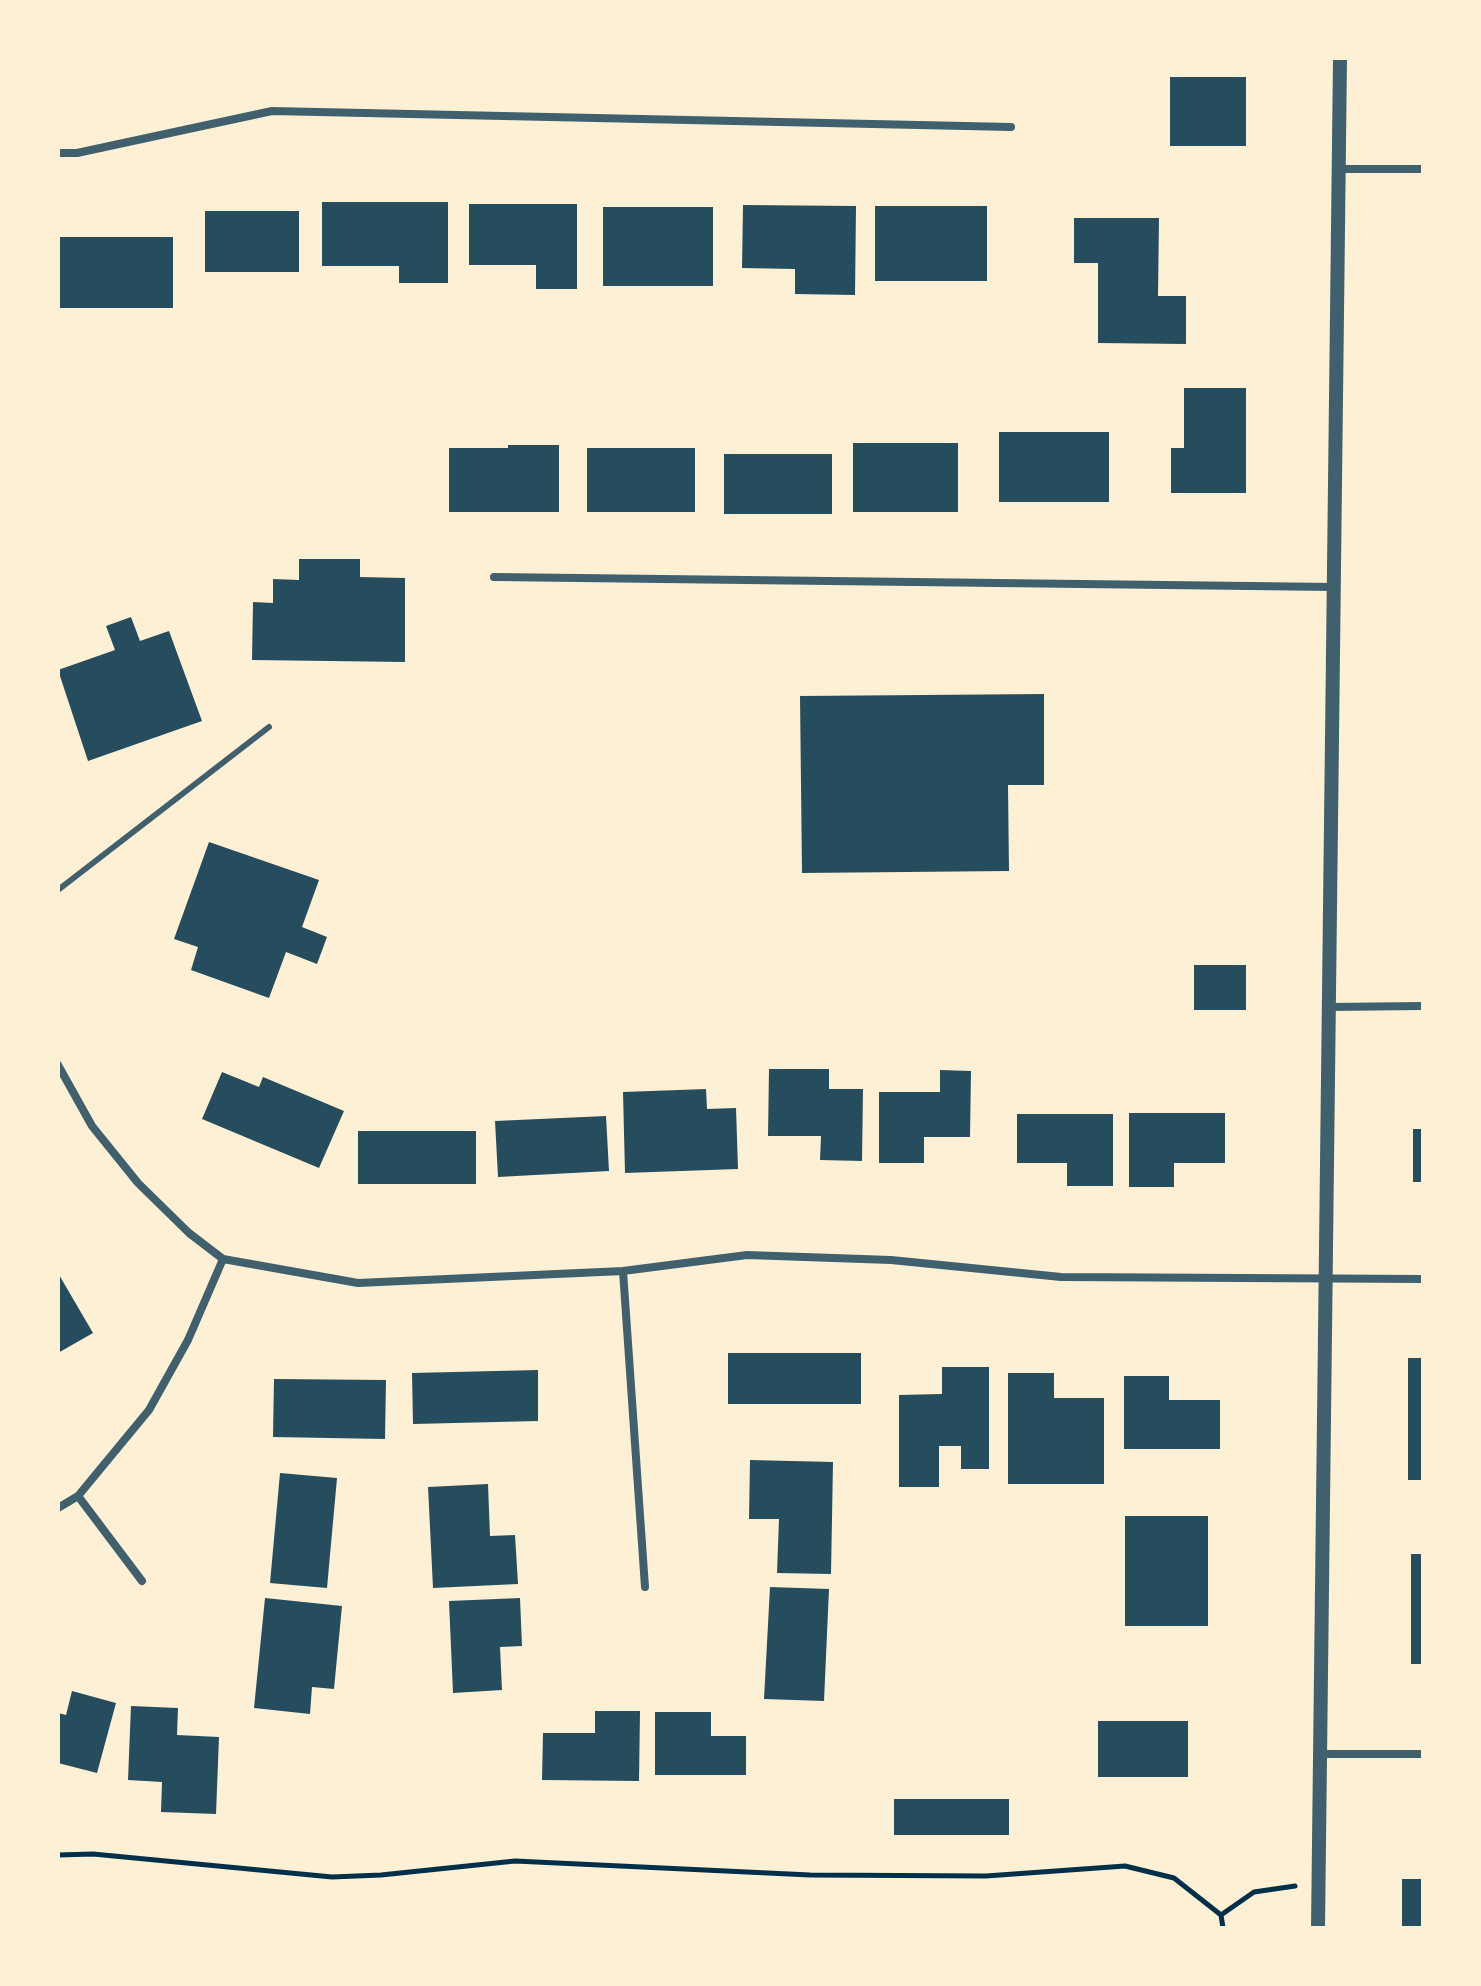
<!DOCTYPE html>
<style>
body{margin:0}
#map{position:relative;width:1481px;height:1986px;overflow:hidden;background:#fdf0d5;font-family:"DM Sans",sans-serif}
canvas{display:block}
.frame{position:absolute;inset:0;border:60px solid #fdf0d5;pointer-events:none}
</style>
<div id="map">
<canvas width="1481" height="1986"></canvas>
<div class="frame"></div>
</div>
<script>
const ctx = document.querySelector('canvas').getContext('2d');
ctx.lineJoin = 'round';
function fillPath(path, color) {
  ctx.fillStyle = color;
  ctx.fill(path, 'evenodd');
}
function toPath(rows) {
  const path = new Path2D();
  for (const r of rows) {
    path.moveTo(r[0], r[1]);
    for (let i = 2; i < r.length; i += 2) path.lineTo(r[i], r[i + 1]);
  }
  return path;
}
function strokePath(path, color, width, dash) {
  ctx.strokeStyle = color;
  ctx.lineWidth = width;
  ctx.lineCap = dash ? 'butt' : 'round';
  ctx.setLineDash(dash || []);
  ctx.stroke(path);
}
const building = toPath([
 [1170,77,1246,77,1246,146,1170,146],
 [322,202,448,202,448,283,399,283,399,266,322,266],
 [469,204,577,204,577,289,536,289,536,265,469,265],
 [743,205,856,206,855,295,795,294,795,269,742,268],
 [875,206,987,206,987,281,875,281],
 [603,207,713,207,713,286,603,286],
 [205,211,299,211,299,272,205,272],
 [1074,218,1159,218,1158,296,1186,296,1186,344,1098,343,1098,263,1074,263],
 [58,237,173,237,173,308,58,308],
 [1184,388,1246,388,1246,493,1171,493,1171,448,1184,448],
 [999,432,1109,432,1109,502,999,502],
 [853,443,958,443,958,512,853,512],
 [508,445,559,445,559,512,449,512,449,448,508,448],
 [587,448,695,448,695,512,587,512],
 [724,454,832,454,832,514,724,514],
 [299,559,360,559,360,577,405,578,405,662,252,660,253,602,273,603,273,579,299,580],
 [131,617,140,641,169,631,202,721,88,761,58,670,115,650,106,626],
 [1044,694,1044,785,1008,785,1009,871,802,873,800,696],
 [209,842,319,880,302,927,327,937,317,964,286,952,269,998,191,970,198,947,174,939],
 [1194,965,1246,965,1246,1010,1194,1010],
 [769,1069,829,1069,829,1089,863,1089,862,1161,820,1160,821,1136,768,1136],
 [940,1070,971,1071,970,1137,924,1137,924,1163,879,1163,879,1092,940,1092],
 [222,1072,259,1087,263,1077,344,1111,319,1168,202,1119],
 [706,1089,707,1109,736,1108,738,1169,625,1173,623,1092],
 [1129,1113,1225,1113,1225,1163,1174,1163,1174,1187,1129,1187],
 [1017,1114,1113,1114,1113,1186,1067,1186,1067,1163,1017,1163],
 [606,1116,609,1171,498,1177,495,1121],
 [1413,1129,1423,1129,1423,1182,1413,1182],
 [358,1131,476,1131,476,1184,358,1184],
 [58,1273,93,1333,58,1353],
 [728,1353,861,1353,861,1404,728,1404],
 [1408,1358,1423,1358,1423,1480,1408,1480],
 [942,1367,989,1367,989,1469,961,1469,961,1446,939,1446,939,1487,899,1487,899,1395,942,1394],
 [538,1370,538,1421,413,1424,412,1373],
 [1008,1373,1054,1373,1054,1398,1104,1398,1104,1484,1008,1484],
 [1124,1376,1169,1376,1169,1400,1220,1400,1220,1449,1124,1449],
 [274,1379,386,1380,385,1439,273,1437],
 [750,1460,833,1462,831,1574,777,1573,779,1519,749,1519],
 [280,1473,337,1478,327,1588,270,1583],
 [488,1484,490,1536,515,1535,518,1584,433,1588,428,1487],
 [1125,1516,1208,1516,1208,1626,1125,1626],
 [1411,1554,1423,1554,1423,1664,1411,1664],
 [770,1587,829,1589,824,1701,764,1699],
 [265,1598,342,1606,334,1689,312,1687,310,1714,254,1708],
 [520,1598,522,1646,500,1647,502,1690,453,1693,449,1601],
 [72,1691,116,1703,97,1773,58,1763,58,1713,66,1715],
 [131,1706,178,1708,177,1735,219,1737,216,1814,161,1812,162,1782,128,1780],
 [595,1711,640,1711,639,1781,542,1780,543,1733,595,1733],
 [655,1712,711,1712,711,1736,746,1736,746,1775,655,1775],
 [1098,1721,1188,1721,1188,1777,1098,1777],
 [894,1799,1009,1799,1009,1835,894,1835],
 [1402,1879,1423,1879,1423,1926,1402,1926]
]);
const path = toPath([
 [58,1855,93,1854,332,1877,381,1875,515,1861,810,1875,986,1876,1125,1866,1174,1878,1221,1915],
 [1223,1928,1221,1915,1254,1892,1295,1886]
]);
const service = toPath([
 [58,890,269,727]
]);
const minor = toPath([
 [58,153,77,153,272,111,1011,127],
 [1338,169,1423,169],
 [494,577,1333,587],
 [1328,1007,1423,1006],
 [58,1065,92,1126,138,1183,189,1233,223,1259,358,1283,623,1271,747,1255,891,1260,1061,1277,1423,1279],
 [623,1271,645,1587],
 [78,1496,142,1581],
 [58,1508,78,1496,149,1410,188,1340,223,1259],
 [1320,1754,1423,1754]
]);
const tertiary = toPath([
 [1318,1928,1340,58]
]);
fillPath(building, '#264d5e');
strokePath(path, '#003049', 5);
strokePath(service, '#3f606c', 6);
strokePath(minor, '#3f606c', 8);
strokePath(tertiary, '#3f606c', 14);
</script>
